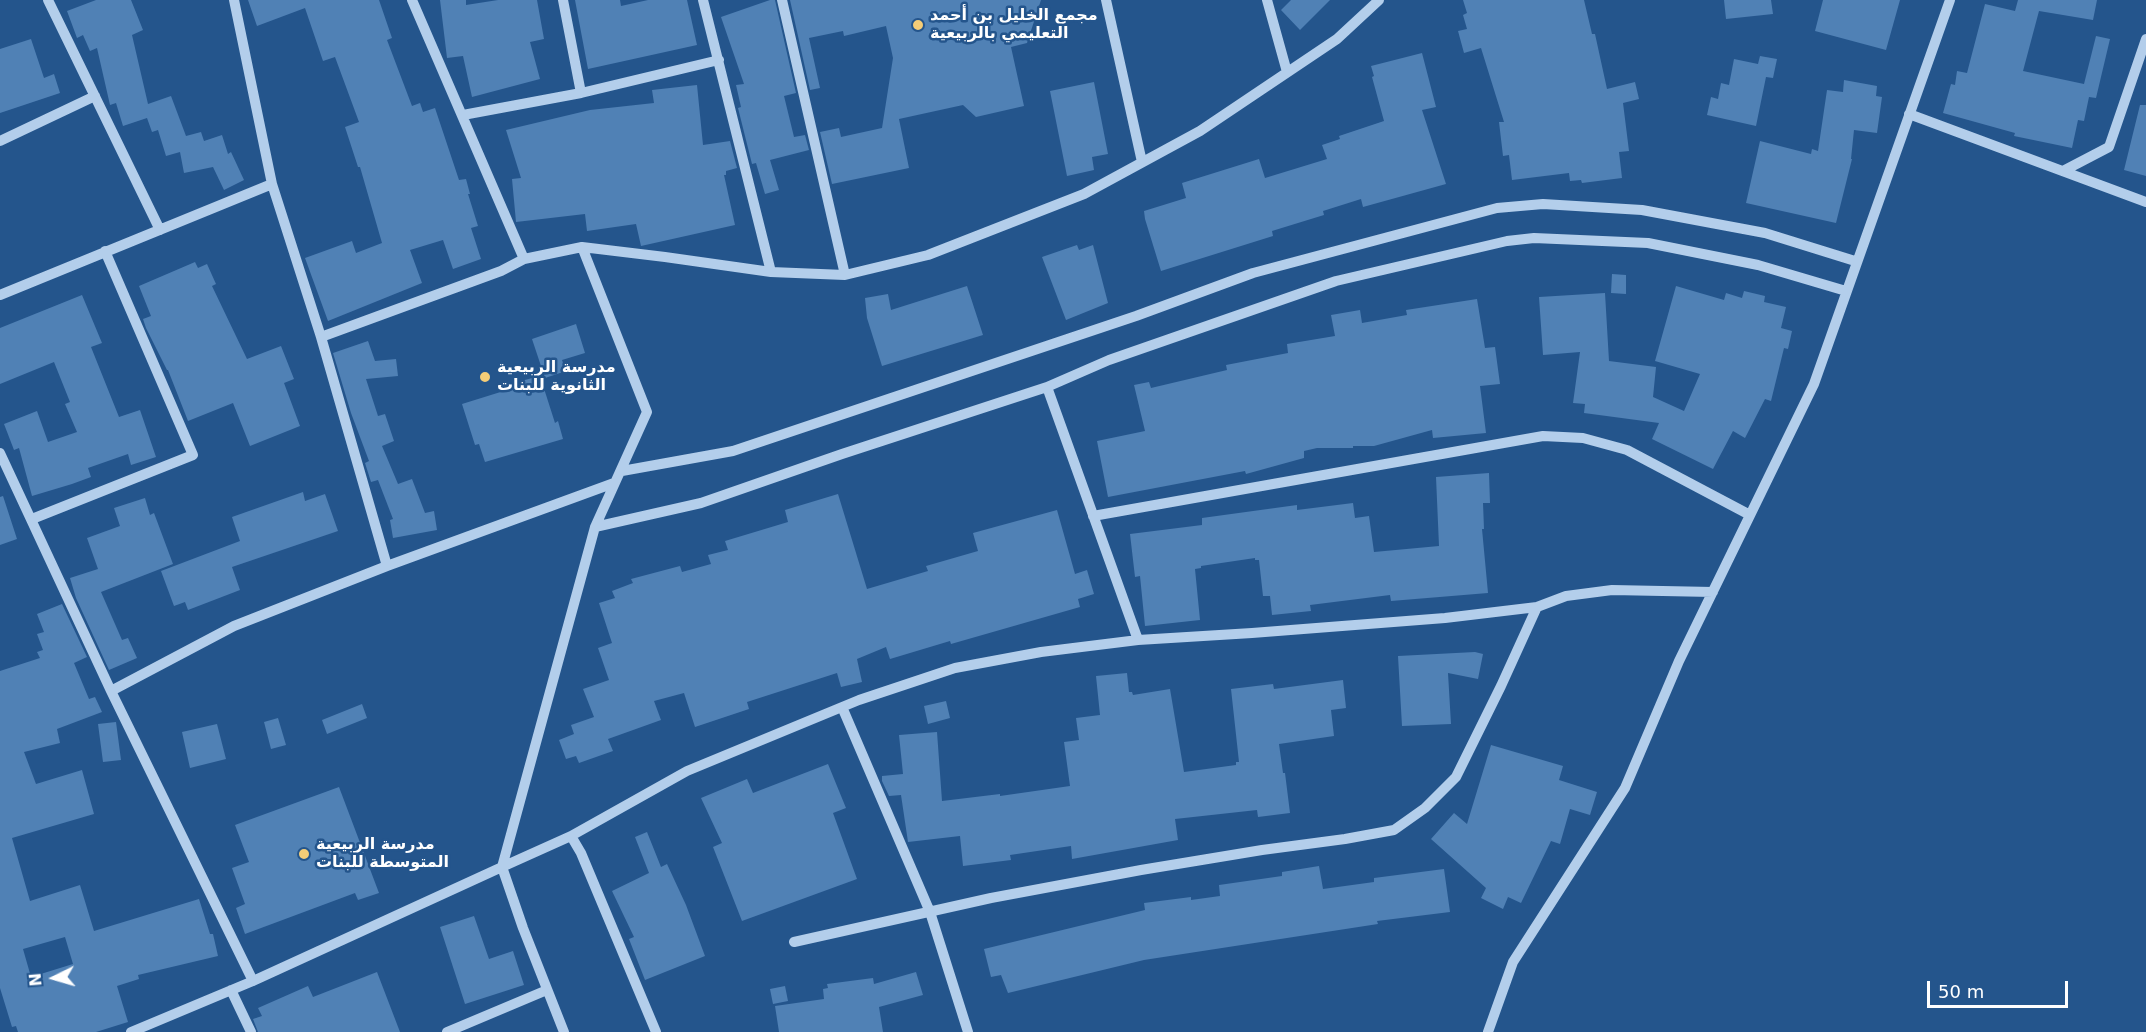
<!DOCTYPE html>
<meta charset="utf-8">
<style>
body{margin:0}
#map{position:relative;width:2146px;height:1032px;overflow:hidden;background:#24558c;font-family:"DejaVu Sans",sans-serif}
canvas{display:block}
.north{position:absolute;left:24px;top:948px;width:60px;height:60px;-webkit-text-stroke:4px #24558c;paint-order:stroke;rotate:265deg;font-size:16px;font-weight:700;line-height:24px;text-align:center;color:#fff}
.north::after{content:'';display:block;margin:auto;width:21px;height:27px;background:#fff;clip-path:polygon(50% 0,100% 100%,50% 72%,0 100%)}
.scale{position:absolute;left:1927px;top:981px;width:141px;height:27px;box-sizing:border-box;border:3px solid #fff;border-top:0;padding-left:8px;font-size:18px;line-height:21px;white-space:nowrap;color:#fff;-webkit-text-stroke:4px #24558c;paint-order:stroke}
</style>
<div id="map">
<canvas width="2146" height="1032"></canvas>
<div class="north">N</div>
<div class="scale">50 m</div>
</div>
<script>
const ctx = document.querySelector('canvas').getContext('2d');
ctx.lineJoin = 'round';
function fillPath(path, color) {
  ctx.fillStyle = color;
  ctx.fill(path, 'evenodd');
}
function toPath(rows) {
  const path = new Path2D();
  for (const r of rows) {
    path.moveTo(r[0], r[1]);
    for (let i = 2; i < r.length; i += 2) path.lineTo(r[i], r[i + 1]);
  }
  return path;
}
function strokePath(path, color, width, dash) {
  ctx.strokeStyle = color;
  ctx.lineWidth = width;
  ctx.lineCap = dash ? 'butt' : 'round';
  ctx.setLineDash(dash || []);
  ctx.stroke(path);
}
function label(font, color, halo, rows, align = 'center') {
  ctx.font = font + ' "DejaVu Sans","Noto Sans Arabic",sans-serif';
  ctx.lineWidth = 5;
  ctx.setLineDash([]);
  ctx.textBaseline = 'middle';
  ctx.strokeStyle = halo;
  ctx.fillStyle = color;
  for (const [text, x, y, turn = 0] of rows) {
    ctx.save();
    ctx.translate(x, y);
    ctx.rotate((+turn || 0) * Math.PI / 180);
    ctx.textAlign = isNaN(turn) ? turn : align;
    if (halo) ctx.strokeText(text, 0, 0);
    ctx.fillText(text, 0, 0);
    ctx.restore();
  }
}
const building = toPath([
 [96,0,131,0,143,30,132,35,148,104,171,96,186,136,201,132,204,141,222,135,228,154,231,152,244,180,224,190,213,167,184,173,180,152,166,156,158,130,152,132,147,118,123,126,116,103,110,105,97,48,90,51,83,35,77,38,67,11],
 [248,0,379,0,392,38,387,40,412,106,420,103,423,112,435,108,459,180,466,179,470,194,468,194,478,226,471,228,481,259,453,269,443,240,410,250,422,283,328,321,305,258,352,241,356,253,382,243,360,167,358,167,345,127,359,122,335,57,323,61,305,8,257,26],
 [440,0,466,0,466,5,498,0,537,0,544,39,530,42,540,79,472,97,463,56,447,58],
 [575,0,620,0,621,6,648,0,687,0,697,45,588,69],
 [770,0,775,0,796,93,784,96,794,137,805,135,809,150,770,160,779,190,765,194,756,163,752,164,738,108,741,107,736,85,744,84,721,17],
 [790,0,1041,0,1027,43,1011,47,1024,106,976,117,963,105,899,119,909,168,832,184,820,132,839,128,841,137,882,128,893,58,886,26,844,36,843,31,809,38,820,88,810,90],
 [1291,0,1330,0,1300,30,1281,10],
 [1463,0,1584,0,1592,34,1595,34,1607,89,1635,82,1639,99,1623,103,1629,151,1619,152,1622,178,1582,183,1581,180,1570,181,1569,173,1512,180,1509,155,1503,156,1499,122,1504,122,1481,48,1464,53,1458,31,1467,29,1463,15,1467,13],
 [1724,0,1771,0,1773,14,1726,19],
 [1823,0,1900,0,1886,50,1815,31],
 [2018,0,2097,0,2093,20,2039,11,2023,71,2084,84,2096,36,2110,39,2096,98,2089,97,2084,121,2078,120,2072,148,2014,136,2015,133,1943,113,1951,84,1955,85,1957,71,1967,73,1985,4,2015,11],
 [31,39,44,78,54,74,60,93,0,113,0,49],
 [1422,53,1436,107,1422,110,1446,184,1363,207,1361,199,1323,211,1324,215,1272,231,1273,236,1161,271,1145,219,1144,211,1186,198,1182,183,1259,159,1265,178,1327,159,1322,145,1340,139,1339,136,1384,121,1372,77,1374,76,1371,66],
 [1760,56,1777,59,1773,78,1766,77,1756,126,1707,115,1711,97,1718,99,1721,83,1729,85,1734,59,1758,64],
 [1844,80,1877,86,1876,96,1882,97,1877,133,1854,130,1851,159,1852,159,1836,223,1746,203,1760,141,1811,154,1812,149,1818,151,1827,90,1843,92],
 [1094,82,1108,154,1092,157,1094,170,1067,176,1050,91],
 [697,85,703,145,730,141,737,168,726,171,726,175,724,175,735,225,641,246,636,224,587,231,585,214,516,222,512,179,521,178,506,130,590,110,654,103,652,90],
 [2140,105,2146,105,2146,176,2124,170],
 [1077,245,1079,250,1093,245,1108,303,1066,320,1042,257],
 [195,262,198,268,207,264,216,284,212,286,247,359,281,346,294,379,284,383,300,426,250,446,233,403,188,421,168,370,167,370,146,328,143,319,151,316,139,286],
 [1612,274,1626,275,1626,294,1611,293],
 [967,286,983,335,882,366,867,318,865,298,888,294,891,310],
 [1676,286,1724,300,1726,293,1742,298,1744,291,1765,296,1764,302,1786,307,1781,328,1792,331,1788,349,1784,348,1771,401,1765,399,1745,438,1733,431,1713,469,1652,439,1659,423,1584,413,1585,404,1573,403,1580,352,1543,355,1539,297,1605,293,1609,361,1656,367,1653,397,1684,411,1700,374,1655,361],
 [82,295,102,343,91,347,119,417,140,410,156,457,131,465,128,454,88,468,91,477,72,484,32,496,19,448,14,450,4,424,37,411,48,442,77,432,65,404,70,402,54,362,0,384,0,328],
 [1477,299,1485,348,1495,347,1500,384,1480,386,1486,433,1433,438,1432,430,1374,446,1353,446,1353,448,1317,448,1304,451,1304,458,1246,474,1245,471,1108,497,1097,441,1145,431,1134,385,1149,382,1151,388,1227,370,1226,365,1288,353,1287,344,1335,336,1331,315,1360,310,1362,323,1407,315,1406,310],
 [576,324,585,353,562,360,566,371,545,378,532,339],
 [368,341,375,361,396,359,398,376,366,379,378,416,385,414,394,441,382,446,398,484,412,479,425,513,434,511,437,530,393,538,390,520,393,519,378,480,371,482,365,463,369,461,351,413,333,353],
 [540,376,555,423,558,421,563,439,485,462,479,444,475,445,462,404,523,385,521,381],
 [1489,473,1490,503,1483,503,1484,529,1482,529,1488,593,1391,601,1390,595,1310,605,1311,611,1272,615,1270,596,1263,596,1259,560,1255,560,1255,558,1201,566,1201,568,1195,569,1200,620,1145,626,1140,576,1135,577,1130,534,1202,525,1202,518,1297,505,1297,510,1353,503,1355,518,1369,516,1374,552,1439,546,1436,477],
 [303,492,305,501,325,494,338,531,232,567,240,590,188,610,185,602,174,606,161,571,240,541,232,517],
 [838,494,867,589,928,571,926,566,978,551,973,533,1057,510,1075,574,1087,570,1094,594,1078,599,1080,607,951,644,950,641,890,659,886,647,857,659,862,682,841,687,837,673,747,702,749,709,695,727,684,693,654,701,661,720,608,739,613,751,579,763,576,756,566,759,559,740,574,734,571,725,594,717,583,689,609,680,598,648,612,643,599,603,615,598,612,591,633,583,631,579,680,566,682,572,711,564,708,555,728,550,725,541,788,522,785,510],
 [3,496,17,539,0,545,0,497],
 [145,498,150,515,154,513,173,564,101,592,122,640,128,638,137,658,109,670,76,598,70,578,98,569,87,538,120,526,114,508],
 [62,604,87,657,74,663,89,699,95,697,102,712,57,729,60,743,24,752,36,784,82,770,94,814,12,838,30,901,80,885,94,931,199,899,210,934,213,934,218,956,138,975,139,979,117,986,128,1022,96,1032,18,1032,16,1026,12,1027,0,988,0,671,40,658,37,652,43,650,37,634,44,632,37,614],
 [65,937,73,964,31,977,23,949],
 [1475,652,1483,654,1478,679,1448,673,1451,724,1402,726,1398,656],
 [1127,673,1129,692,1132,692,1133,695,1170,689,1184,772,1236,765,1236,762,1239,762,1231,689,1273,684,1274,689,1343,680,1346,708,1331,710,1334,736,1279,744,1283,773,1285,773,1290,813,1258,817,1257,810,1175,819,1178,840,1072,859,1071,846,1010,855,1011,860,963,866,960,836,908,842,901,795,889,796,882,781,882,776,903,774,899,735,937,732,942,801,1000,794,1000,796,1070,786,1064,742,1079,740,1076,718,1100,715,1096,676],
 [946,701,950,718,928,724,924,706],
 [362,704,367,718,327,734,322,720],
 [278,718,286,745,271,749,264,722],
 [116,722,121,760,103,762,98,724],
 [217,724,226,759,190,768,182,732],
 [1491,745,1563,766,1559,780,1597,792,1590,815,1570,809,1560,844,1551,841,1521,903,1508,897,1503,909,1481,898,1486,888,1431,839,1454,813,1467,824],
 [828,764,846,808,833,813,857,879,742,921,713,847,722,843,701,798,747,779,753,793],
 [339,787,379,893,358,900,355,893,245,934,236,908,245,904,232,868,249,862,235,825],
 [647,832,661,867,667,864,686,905,705,956,645,980,629,939,634,937,612,891,649,873,635,837],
 [1319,866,1323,889,1374,882,1374,878,1444,869,1450,912,1377,921,1378,924,1144,960,1008,993,1001,975,991,977,984,949,1145,910,1144,903,1191,897,1191,900,1220,896,1219,885,1282,876,1282,872],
 [474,916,489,959,513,951,524,985,465,1004,440,927],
 [377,972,400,1032,258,1032,253,1019,262,1016,258,1008,308,986,313,997],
 [916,972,923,995,879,1007,883,1032,779,1032,775,1006,824,999,823,989,828,988,827,984,873,978,874,984],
 [785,986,788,1001,773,1004,770,989]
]);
const minor = toPath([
 [48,0,160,230],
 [234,0,272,184,321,337,501,271,524,259],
 [412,0,524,259,582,247,665,257,771,272,845,275,928,255,1084,194,1200,131,1337,39,1379,0],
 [563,0,581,93],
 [703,0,771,272],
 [782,0,845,275],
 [1106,0,1142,162],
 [1267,0,1287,72],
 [1909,114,2146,202],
 [463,115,581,93,719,60],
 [0,141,95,96],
 [2063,171,2109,147,2146,39],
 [0,295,272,184],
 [321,337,387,566],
 [1047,387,1138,640],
 [0,453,111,691,253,981],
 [622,471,733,451,1136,316,1253,273,1497,208,1543,204,1642,210,1765,233,1855,261],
 [1093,516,1543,436,1583,438,1627,450,1750,515],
 [32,519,193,455,105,251],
 [595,527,701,503,842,454,1047,387,1109,360,1336,281,1507,241,1534,238,1648,243,1758,265,1846,291],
 [111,691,234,626,387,566,614,483],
 [842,707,930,912,968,1032],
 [571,836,687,771,859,700,955,668,1041,652,1138,640,1252,633,1445,618,1537,607,1566,596,1612,590,1713,592],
 [794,942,991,898,1141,870,1262,850,1345,839,1394,830,1425,808,1456,777,1501,686,1537,607],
 [231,990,251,1032],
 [131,1032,253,981,502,867,595,527,647,412,582,247],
 [447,1032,547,990],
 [564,1032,523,928,502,867,571,836,581,853,656,1032],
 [1488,1032,1513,962,1625,788,1679,661,1814,384,1950,0]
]);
const markers = [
 [918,25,6,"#f5cd77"],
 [485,377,6,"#f5cd77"],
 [304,854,6,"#f5cd77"]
];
const poiNames = [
 ["مجمع الخليل بن أحمد",930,16],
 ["التعليمي بالربيعية",930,34],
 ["مدرسة الربيعية",497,368],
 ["الثانوية للبنات",497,386],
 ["مدرسة الربيعية",316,845],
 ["المتوسطة للبنات",316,863]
];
fillPath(building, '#5081b5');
strokePath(minor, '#b3ceeb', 10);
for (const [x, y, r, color] of markers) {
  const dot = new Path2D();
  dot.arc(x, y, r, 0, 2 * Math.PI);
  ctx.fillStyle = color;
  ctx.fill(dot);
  strokePath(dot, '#24558c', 2);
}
label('bold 16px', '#fff', '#24558c', poiNames, 'left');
</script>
